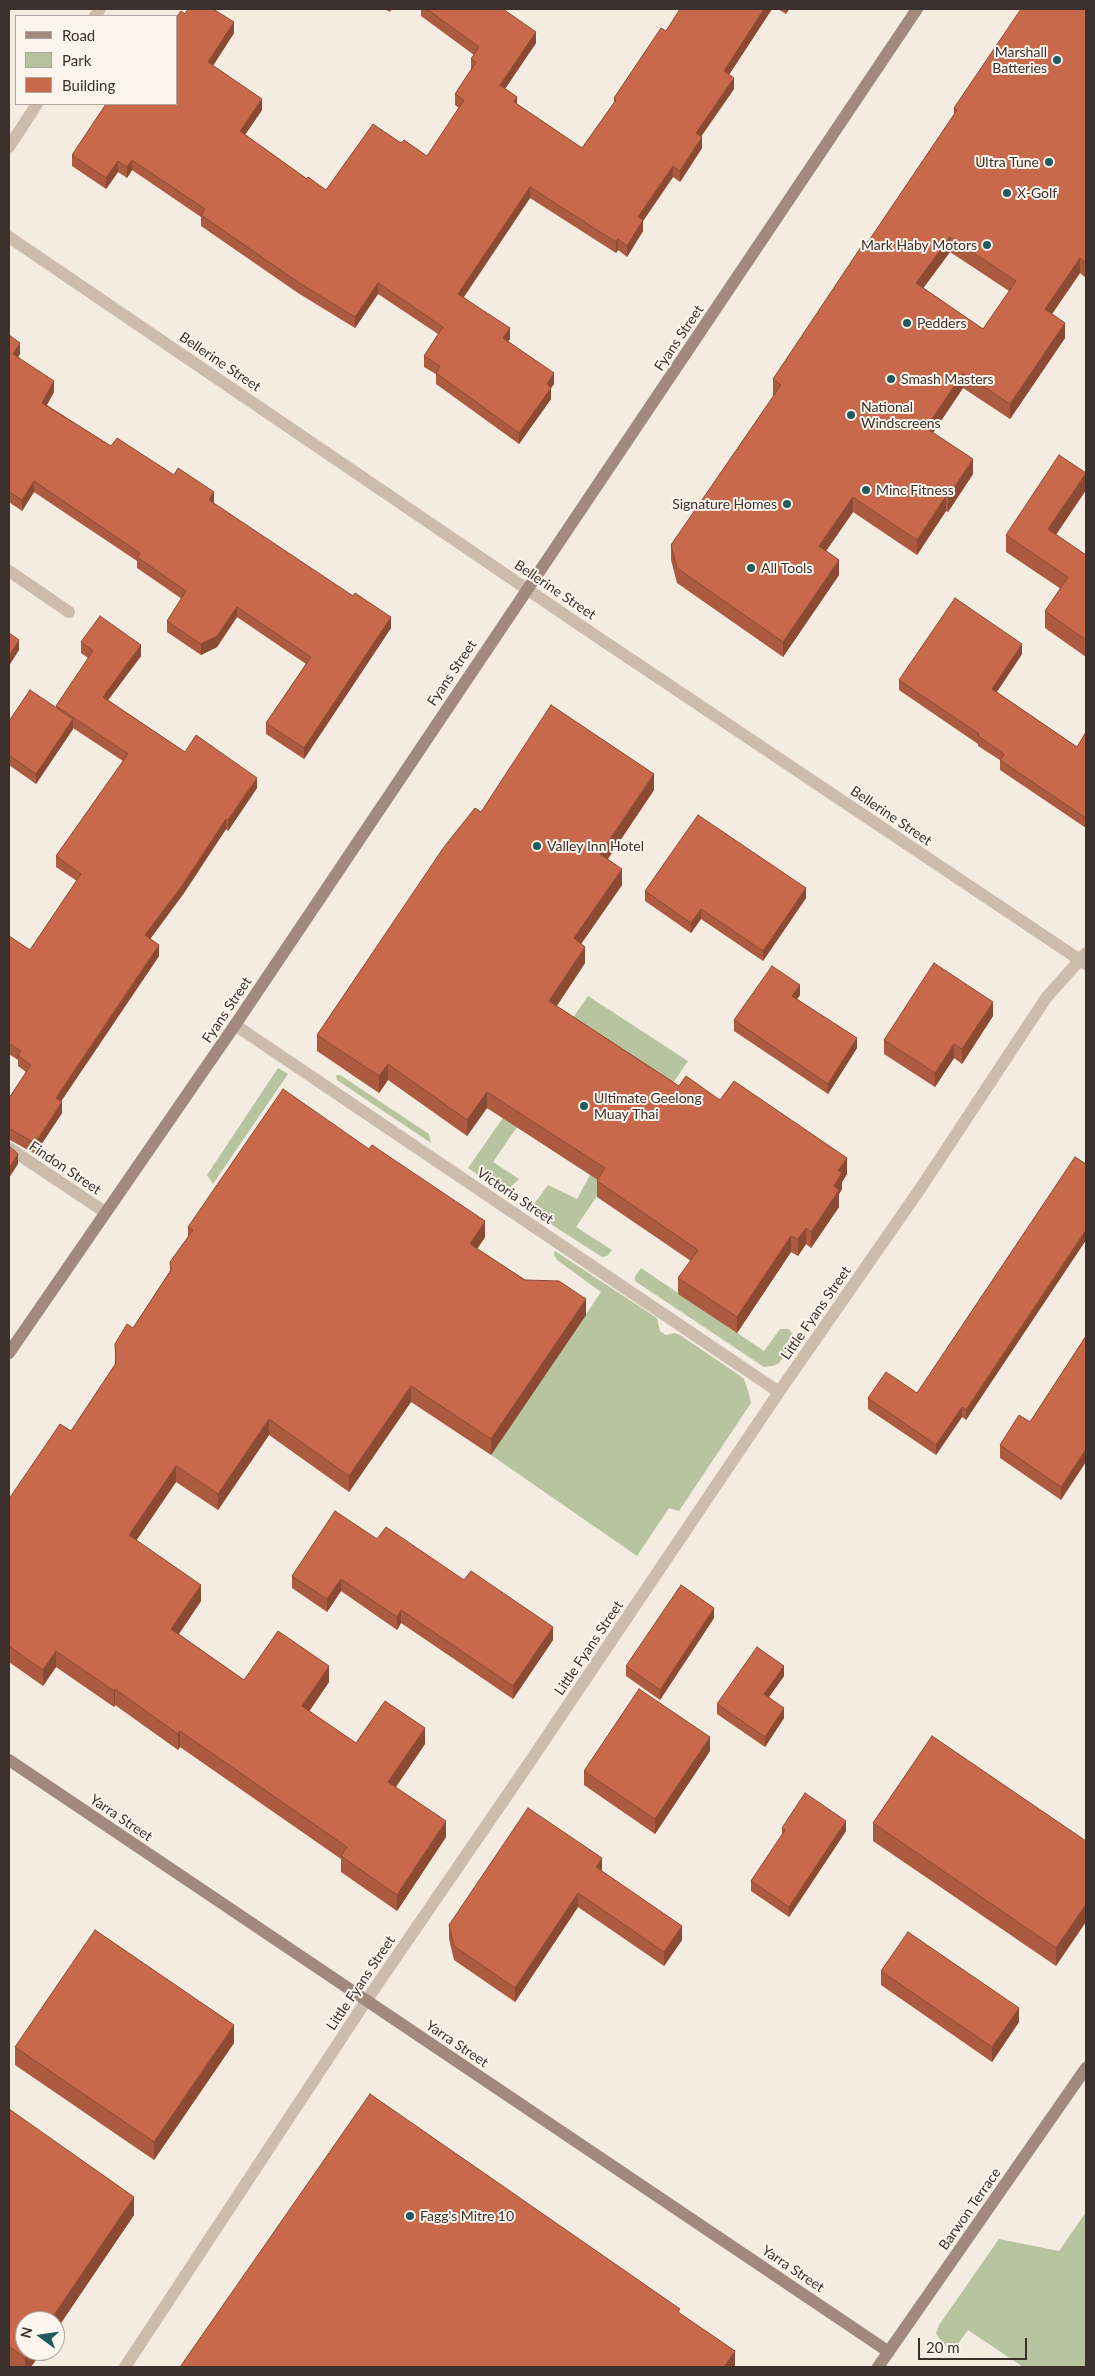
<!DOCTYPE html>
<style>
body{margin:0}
#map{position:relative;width:1095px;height:2376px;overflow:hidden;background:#f4ebe1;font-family:Lato,sans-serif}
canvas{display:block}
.frame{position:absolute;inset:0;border:10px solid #3b302b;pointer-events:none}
.legend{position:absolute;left:15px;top:15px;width:162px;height:90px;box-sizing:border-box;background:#fbf5ee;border:1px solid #aea6a0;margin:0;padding:6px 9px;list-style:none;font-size:15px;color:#3b302b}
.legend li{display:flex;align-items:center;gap:10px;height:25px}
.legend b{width:25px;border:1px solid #aea6a0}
.north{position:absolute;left:15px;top:2311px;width:50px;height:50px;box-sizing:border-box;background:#fbf5ee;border:1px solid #aea6a0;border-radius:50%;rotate:284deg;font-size:14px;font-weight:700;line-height:20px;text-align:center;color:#3b302b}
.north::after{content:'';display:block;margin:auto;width:18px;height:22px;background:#1f5a5e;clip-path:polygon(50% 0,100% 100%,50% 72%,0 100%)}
.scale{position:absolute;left:918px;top:2338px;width:109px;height:22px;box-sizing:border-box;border:2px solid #3b302b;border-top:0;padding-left:6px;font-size:15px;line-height:18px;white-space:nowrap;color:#3b302b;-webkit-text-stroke:4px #fbf5ee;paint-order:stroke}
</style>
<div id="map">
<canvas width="1095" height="2376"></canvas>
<div class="frame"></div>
<ul class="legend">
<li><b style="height:6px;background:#a18a7d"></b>Road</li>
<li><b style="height:14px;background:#b8c4a0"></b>Park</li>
<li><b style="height:14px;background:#c8694b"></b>Building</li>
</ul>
<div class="north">N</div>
<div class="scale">20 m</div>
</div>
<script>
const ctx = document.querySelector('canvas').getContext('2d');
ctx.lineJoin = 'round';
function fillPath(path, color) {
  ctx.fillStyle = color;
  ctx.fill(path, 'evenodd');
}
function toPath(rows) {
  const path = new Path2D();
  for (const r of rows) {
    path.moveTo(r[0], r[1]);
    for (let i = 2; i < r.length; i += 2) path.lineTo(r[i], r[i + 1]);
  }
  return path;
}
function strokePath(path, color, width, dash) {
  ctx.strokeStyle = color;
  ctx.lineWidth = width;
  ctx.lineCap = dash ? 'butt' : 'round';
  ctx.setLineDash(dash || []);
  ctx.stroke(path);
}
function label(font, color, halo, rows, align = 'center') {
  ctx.font = font + ' Lato,sans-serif';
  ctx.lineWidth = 4;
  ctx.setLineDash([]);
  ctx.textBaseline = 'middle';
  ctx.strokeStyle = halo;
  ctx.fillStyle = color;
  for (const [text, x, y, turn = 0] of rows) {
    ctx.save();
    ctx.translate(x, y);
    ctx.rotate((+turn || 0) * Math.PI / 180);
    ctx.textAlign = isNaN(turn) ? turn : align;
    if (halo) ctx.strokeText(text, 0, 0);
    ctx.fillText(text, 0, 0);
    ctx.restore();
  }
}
const green = toPath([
 [588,996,688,1061,576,1227,612,1250,607,1256,602,1257,532,1212,534,1204,548,1185,577,1199,590,1175,517,1127,493,1162,519,1179,504,1193,468,1168],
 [278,1068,288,1074,213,1184,207,1175],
 [336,1075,340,1075,429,1134,431,1143,337,1080],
 [555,1251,657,1318,660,1331,666,1335,674,1333,680,1335,739,1375,744,1379,749,1394,751,1403,679,1511,669,1508,637,1556,491,1455,601,1292,557,1260,554,1255],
 [641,1268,764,1351,780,1329,789,1329,796,1340,779,1363,773,1366,764,1367,635,1281,635,1276],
 [1086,2212,1086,2367,1023,2367,968,2330,952,2352,941,2341,936,2333,939,2325,999,2239,1059,2251]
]);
const street = toPath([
 [95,16,100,9],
 [9,147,37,104],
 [9,237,593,634,1086,964],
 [9,571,69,612],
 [235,1025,779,1392],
 [9,1148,105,1212],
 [125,2367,366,2001,521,1775,779,1392,920,1189,1046,998,1086,953]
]);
const secondary = toPath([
 [9,1353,235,1025,917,9],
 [9,1760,889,2352],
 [878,2367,1086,2068]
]);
const wall = toPath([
 [384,9,392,9,390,12],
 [421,9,503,9,536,43,505,89,517,104,582,148,614,103,614,98,666,31,680,9,772,9,729,75,734,89,701,136,702,148,680,182,673,177,643,221,643,231,627,257,618,250,616,253,530,198,464,297,510,339,508,341,554,384,551,388,551,399,519,444,436,384,436,374,424,367,424,356,438,334,378,294,355,328,298,293,201,226,201,217,132,170,127,178,118,172,106,189,72,166,72,155,176,104,185,14,234,33,213,66,262,110,245,135,307,179,326,190,401,143,427,156,459,108,455,105,455,94,471,70,471,59,474,55,421,16],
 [778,9,789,9,786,14],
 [1086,9,1086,278,1080,273,1052,314,1065,338,1010,419,963,388,933,433,973,474,948,512,946,511,917,555,853,512,826,551,839,575,783,657,677,583,671,560,671,545,774,396,773,395,773,379,868,242,954,115,954,108],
 [950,252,1009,291,983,329,923,288],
 [9,335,20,354,18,357,54,392,47,405,111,446,214,503,391,628,304,759,266,734,266,723,306,664,237,617,217,647,201,655,167,632,167,621,182,599,137,568,137,561,34,492,22,511,9,502],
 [1086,490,1056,535,1086,555,1086,657,1045,628,1045,611,1061,589,1006,552,1006,535],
 [81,642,141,656,108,700,185,752,257,788,228,831,226,829,184,893,150,939,159,956,61,1101,62,1113,35,1154,10,1140,9,1141,9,1098,26,1072,18,1066,18,1060,9,1054,9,936,30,950,77,881,56,867,56,856,123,761,73,728,73,729,36,784,9,765,9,721,56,708,56,706,88,658,81,653],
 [1022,654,997,692,1077,747,1086,732,1086,828,1000,770,1000,760,978,746,978,744,899,690,899,680],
 [654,790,608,859,622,885,581,944,585,963,557,1006,679,1086,720,1100,847,1174,842,1182,842,1189,839,1194,839,1207,811,1248,806,1244,798,1256,791,1252,737,1333,678,1294,678,1278,691,1261,597,1197,597,1181,598,1180,487,1108,467,1136,388,1080,379,1093,317,1051,317,1035,481,812],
 [645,891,806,898,763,961,701,919,691,933,645,901],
 [800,995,797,999,857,1048,828,1094,734,1031,734,1020],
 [993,1016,962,1064,954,1058,935,1087,884,1054,884,1040],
 [1086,1164,1086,1240,966,1420,962,1417,936,1455,868,1409,868,1398,917,1393],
 [188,1227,485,1237,477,1249,525,1280,586,1315,491,1455,411,1402,349,1492,269,1435,218,1510,176,1482,136,1541,201,1601,179,1634,244,1680,329,1682,309,1711,356,1743,425,1744,396,1787,446,1837,397,1911,341,1872,341,1859,180,1747,178,1750,115,1705,114,1707,56,1667,43,1686,9,1662,9,1499,71,1431,115,1365,115,1344,133,1328,170,1271,170,1262,188,1237],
 [1086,1336,1061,1500,1000,1458,1000,1445,1030,1422],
 [377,1539,553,1640,513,1699,401,1623,397,1630,341,1591,327,1612,292,1588,292,1576],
 [714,1618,660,1700,626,1676,626,1666],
 [784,1676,769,1697,784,1718,765,1747,717,1714,717,1704],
 [710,1751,655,1834,584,1785,584,1771],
 [873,1823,1086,1841,1056,1966,873,1841],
 [782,1828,846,1831,789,1917,751,1891,751,1881,782,1835],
 [602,1871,682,1940,664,1966,578,1907,515,2002,454,1960,449,1939,449,1925],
 [881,1971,1019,2022,992,2062,881,1985],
 [234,2043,154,2160,15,2065,15,2047],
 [9,2109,134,2215,31,2367,12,2367,9,2365]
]);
const shadedWall = toPath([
 [764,9,772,9,724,82,724,71],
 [786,9,789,9,786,14],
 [234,22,234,33,208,73,208,62],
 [536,32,536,43,500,96,500,85],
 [734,78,734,89,696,144,696,133],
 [517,97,517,108,514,102],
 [262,99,262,110,240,142,240,131],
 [702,137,702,148,680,182,680,171],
 [132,160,132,170,127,178,127,167],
 [118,161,118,172,106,189,106,178],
 [673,166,673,177,643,221,643,231,627,257,627,246,638,217],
 [530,187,530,198,458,305,458,294],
 [950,237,950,252,916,298,916,283],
 [618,239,618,250,616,253,616,242],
 [1080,258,1080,273,1045,324,1045,309],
 [378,283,378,294,355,328,355,317],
 [1065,323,1065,338,1010,419,1010,404],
 [510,328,510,339,503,349,503,338],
 [20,343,20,354,13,365,13,354],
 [554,373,554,384,551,388,551,399,519,444,519,433,547,384],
 [963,373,963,388,926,443,926,428],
 [54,381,54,392,42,413,42,403],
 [973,459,973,474,948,512,948,497],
 [1086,473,1086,490,1048,546,1048,529],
 [34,481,34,492,22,511,22,500],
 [214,492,214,503,209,500],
 [946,496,946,511,917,555,917,540],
 [853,497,853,512,819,561,819,546],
 [839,560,839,575,783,657,783,642],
 [237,607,237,617,217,647,201,655,201,644],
 [391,617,391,628,304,759,304,748],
 [19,640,19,650,9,666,9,656],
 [1022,644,1022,654,992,699,992,689],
 [141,645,141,656,103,707,103,697],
 [73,719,73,729,36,784,36,774],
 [654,774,654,790,600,870,600,854],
 [257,778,257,788,228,831,228,820],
 [226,819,226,829,184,893,145,946,145,935],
 [622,869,622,885,574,954,574,938],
 [806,888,806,898,763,961,763,951],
 [701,909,701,919,691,933,691,923],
 [159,945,159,956,56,1109,56,1098],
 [585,947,585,963,549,1017,549,1001],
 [800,985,800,995,792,1006,792,996],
 [993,1002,993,1016,962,1064,962,1049],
 [857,1038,857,1048,828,1094,828,1084],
 [954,1044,954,1058,935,1087,935,1073],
 [388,1064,388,1080,379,1093,379,1076],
 [487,1092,487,1108,467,1136,467,1120],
 [62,1102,62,1113,35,1154,35,1143],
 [10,1129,10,1140,9,1141,9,1130],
 [18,1154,18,1164,9,1178,9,1168],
 [847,1158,847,1174,842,1182,842,1189,839,1194,839,1207,811,1248,811,1232,834,1186,838,1170],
 [485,1221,485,1237,470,1260,470,1244],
 [806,1228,806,1244,798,1256,798,1239],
 [1086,1230,1086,1240,966,1420,966,1410],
 [791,1236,791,1252,737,1333,737,1317],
 [586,1299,586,1315,491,1455,491,1439],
 [411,1386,411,1402,349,1492,349,1476],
 [962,1407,962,1417,936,1455,936,1445],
 [269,1419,269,1435,218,1510,218,1494],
 [1086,1449,1086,1462,1061,1500,1061,1487],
 [176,1466,176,1482,129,1551,129,1535],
 [341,1579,341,1591,327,1612,327,1599],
 [201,1585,201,1601,171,1645,171,1629],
 [714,1608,714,1618,660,1700,660,1690],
 [401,1610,401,1623,397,1630,397,1617],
 [553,1627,553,1640,513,1699,513,1686],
 [56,1651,56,1667,43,1686,43,1670],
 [329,1666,329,1682,302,1722,302,1706],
 [784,1666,784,1676,764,1704,764,1694],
 [115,1689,115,1705,114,1707,114,1691],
 [784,1708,784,1718,765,1747,765,1737],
 [425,1728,425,1744,388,1798,388,1782],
 [180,1731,180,1747,178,1750,178,1734],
 [710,1737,710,1751,655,1834,655,1819],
 [446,1821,446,1837,397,1911,397,1895],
 [846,1821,846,1831,789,1917,789,1907],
 [602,1858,602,1872,596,1867],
 [578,1893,578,1907,515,2002,515,1988],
 [1086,1904,1086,1922,1056,1966,1056,1948],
 [682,1926,682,1940,664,1966,664,1952],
 [1019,2008,1019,2022,992,2062,992,2047],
 [234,2025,234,2043,154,2160,154,2142],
 [134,2197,134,2215,55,2332,55,2321,50,2321],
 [29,2351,42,2351,31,2367,25,2367,25,2358],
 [735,2351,735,2365,734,2367,724,2367]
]);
const building = toPath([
 [188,9,213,9,234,22,208,62,262,99,240,131,307,179,308,177,326,190,373,124,401,143,404,140,427,156,464,100,455,94,476,62,471,59,479,47,427,9,503,9,536,32,500,85,517,97,514,102,582,148,616,100,614,98,661,28,666,31,680,9,764,9,724,71,734,78,696,133,702,137,680,171,673,166,638,217,643,220,627,246,618,239,616,242,530,187,458,294,510,328,503,338,554,373,547,384,551,388,519,433,436,373,440,366,424,356,443,327,378,283,355,317,298,282,201,215,205,209,132,160,127,167,118,161,106,178,72,155,106,104,176,104,176,18,181,11,185,14,188,9],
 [1021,9,1086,9,1086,263,1080,258,1045,309,1065,323,1010,404,963,373,926,428,973,459,948,497,946,496,917,540,853,497,819,546,839,560,783,642,677,568,671,545,781,385,773,379,865,241,868,242,957,110,954,108,1021,9],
 [950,237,1016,281,983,329,916,283,950,237],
 [9,335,20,343,13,354,54,381,42,403,111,446,117,438,174,475,178,468,214,492,209,500,353,596,355,593,391,617,304,748,266,723,311,657,237,607,217,636,201,644,167,621,186,591,137,557,140,553,34,481,22,500,9,492,9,335],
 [1059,455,1086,473,1048,529,1086,555,1086,640,1045,611,1068,577,1006,535,1059,455],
 [955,598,1022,644,992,689,1077,747,1086,732,1086,818,1000,760,1004,754,978,736,979,734,899,680,955,598],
 [100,616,141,645,103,697,185,752,196,735,257,778,228,820,226,819,184,883,145,935,159,945,56,1098,62,1102,35,1143,10,1129,9,1130,9,1098,31,1065,18,1056,21,1051,9,1043,9,936,30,950,81,874,56,856,128,754,56,706,93,651,81,642,100,616],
 [9,633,19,640,9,656,9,633],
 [30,690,73,719,36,774,9,755,9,721,30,690],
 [551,705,654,774,600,854,622,869,574,938,585,947,549,1001,679,1086,686,1076,720,1100,734,1081,847,1158,838,1170,842,1173,834,1186,839,1190,811,1232,806,1228,798,1239,791,1236,737,1317,678,1278,698,1250,597,1181,605,1168,487,1092,467,1120,388,1064,379,1076,317,1035,444,847,475,808,481,812,551,705],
 [698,815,806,888,763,951,701,909,691,923,645,891,698,815],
 [934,963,993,1002,962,1049,954,1044,935,1073,884,1040,934,963],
 [772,966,800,985,792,996,857,1038,828,1084,734,1020,772,966],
 [283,1089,369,1149,372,1145,485,1221,470,1244,525,1280,559,1281,586,1299,491,1439,411,1386,349,1476,269,1419,218,1494,176,1466,129,1535,201,1585,171,1629,244,1680,278,1631,329,1666,302,1706,356,1743,385,1701,425,1728,388,1782,446,1821,397,1895,341,1856,347,1847,180,1731,178,1734,115,1689,114,1691,56,1651,43,1670,9,1646,9,1499,60,1424,71,1431,116,1363,115,1344,127,1324,133,1328,171,1270,170,1262,193,1230,188,1227,283,1089],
 [9,1146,18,1154,9,1168,9,1146],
 [1075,1157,1086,1164,1086,1230,966,1410,962,1407,936,1445,868,1398,886,1372,917,1393,1075,1157],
 [1086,1336,1086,1449,1061,1487,1000,1445,1019,1415,1030,1422,1086,1336],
 [335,1511,377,1539,386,1527,464,1580,471,1571,553,1627,513,1686,401,1610,397,1617,341,1579,327,1599,292,1576,335,1511],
 [681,1585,714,1608,660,1690,626,1666,681,1585],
 [757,1647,784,1666,764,1694,784,1708,765,1737,717,1704,757,1647],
 [639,1689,710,1737,655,1819,584,1771,639,1689],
 [932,1736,1086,1841,1086,1904,1056,1948,873,1823,932,1736],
 [805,1793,846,1821,789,1907,751,1881,785,1830,782,1828,805,1793],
 [528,1808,602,1858,596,1867,682,1926,664,1952,578,1893,515,1988,454,1946,449,1925,528,1808],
 [95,1930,234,2025,154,2142,15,2047,95,1930],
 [908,1932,1019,2008,992,2047,881,1971,908,1932],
 [370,2094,680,2309,678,2312,735,2351,724,2367,180,2367,370,2094],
 [9,2109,134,2197,50,2321,25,2321,25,2351,29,2351,25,2358,9,2346,9,2109]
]);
const markers = [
 [1057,60,5,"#1f5a5e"],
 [1049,162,5,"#1f5a5e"],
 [1007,193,5,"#1f5a5e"],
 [987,245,5,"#1f5a5e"],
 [907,323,5,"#1f5a5e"],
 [891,379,5,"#1f5a5e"],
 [851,415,5,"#1f5a5e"],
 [866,490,5,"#1f5a5e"],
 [787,504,5,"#1f5a5e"],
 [751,568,5,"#1f5a5e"],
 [537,846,5,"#1f5a5e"],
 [584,1106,5,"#1f5a5e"],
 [410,2216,5,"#1f5a5e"]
];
const poiNames = [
 ["Marshall",1047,52,"right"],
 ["Batteries",1047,68,"right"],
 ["Ultra Tune",1039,162,"right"],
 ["X-Golf",1017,193],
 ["Mark Haby Motors",977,245,"right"],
 ["Pedders",917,323],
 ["Smash Masters",901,379],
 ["National",861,407],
 ["Windscreens",861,423],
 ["Minc Fitness",876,490],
 ["Signature Homes",777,504,"right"],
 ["All Tools",761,568],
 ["Valley Inn Hotel",547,846],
 ["Ultimate Geelong",594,1098],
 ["Muay Thai",594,1114],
 ["Fagg's Mitre 10",420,2216]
];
const streetNames = [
 ["Fyans Street",679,338,-56],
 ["Bellerine Street",220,362,34],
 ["Bellerine Street",555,590,34],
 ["Fyans Street",452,673,-56],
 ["Bellerine Street",891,816,34],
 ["Fyans Street",227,1010,-56],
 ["Findon Street",65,1168,34],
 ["Victoria Street",515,1196,34],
 ["Little Fyans Street",816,1313,-55],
 ["Little Fyans Street",589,1648,-56],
 ["Yarra Street",121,1818,34],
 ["Little Fyans Street",361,1983,-56],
 ["Yarra Street",457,2044,34],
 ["Barwon Terrace",970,2209,-55],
 ["Yarra Street",793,2269,34]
];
fillPath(green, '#b8c4a0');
strokePath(street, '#cdbbac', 12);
strokePath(secondary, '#a18a7d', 12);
fillPath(wall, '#ac5a40');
fillPath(shadedWall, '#8c4a34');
fillPath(building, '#c8694b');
strokePath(building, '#8c4a34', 1);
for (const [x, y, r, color] of markers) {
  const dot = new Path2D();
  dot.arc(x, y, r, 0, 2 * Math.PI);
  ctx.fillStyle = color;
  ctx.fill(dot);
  strokePath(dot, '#fbf5ee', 2);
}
label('14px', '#3b302b', '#fbf5ee', poiNames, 'left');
label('14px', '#3b302b', '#fbf5ee', streetNames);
</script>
